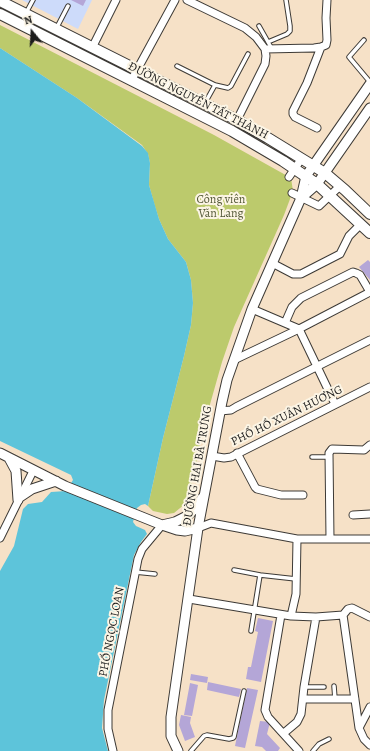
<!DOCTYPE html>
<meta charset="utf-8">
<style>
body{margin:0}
#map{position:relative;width:370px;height:751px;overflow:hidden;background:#f6e1c7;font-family:Alegreya,serif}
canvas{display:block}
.north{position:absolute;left:12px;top:12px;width:40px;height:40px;-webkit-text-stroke:3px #fcf5e5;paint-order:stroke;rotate:342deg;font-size:11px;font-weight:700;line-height:16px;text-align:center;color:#1c1c1c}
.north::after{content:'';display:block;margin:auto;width:14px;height:18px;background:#1c1c1c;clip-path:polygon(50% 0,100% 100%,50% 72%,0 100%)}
</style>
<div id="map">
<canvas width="370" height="751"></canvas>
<div class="north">N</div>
</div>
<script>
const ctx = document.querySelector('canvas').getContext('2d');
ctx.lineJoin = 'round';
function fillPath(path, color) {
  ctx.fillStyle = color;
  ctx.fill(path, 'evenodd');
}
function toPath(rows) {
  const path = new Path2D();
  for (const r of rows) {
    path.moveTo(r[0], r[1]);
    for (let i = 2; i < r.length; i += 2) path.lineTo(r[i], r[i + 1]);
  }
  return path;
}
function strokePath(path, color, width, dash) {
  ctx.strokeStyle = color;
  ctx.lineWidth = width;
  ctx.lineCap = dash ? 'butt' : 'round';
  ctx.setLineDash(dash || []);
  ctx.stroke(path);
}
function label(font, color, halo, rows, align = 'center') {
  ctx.font = font + ' Alegreya,serif';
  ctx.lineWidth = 4;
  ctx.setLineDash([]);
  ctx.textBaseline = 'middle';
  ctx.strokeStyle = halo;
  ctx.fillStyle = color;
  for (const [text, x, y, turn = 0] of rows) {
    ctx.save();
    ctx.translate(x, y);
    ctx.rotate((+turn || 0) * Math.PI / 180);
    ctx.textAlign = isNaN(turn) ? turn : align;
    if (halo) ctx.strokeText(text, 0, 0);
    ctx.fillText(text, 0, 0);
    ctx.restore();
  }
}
const built = toPath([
 [22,0,92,0,78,29]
]);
const green = toPath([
 [0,25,214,135,291,178,293,191,284,215,234,327,222,362,205,422,189,496,185,504,174,513,167,514,153,511,148,506,163,438,184,356,191,325,193,303,191,280,186,262,168,239,159,219,154,203,149,185,150,163,148,154,142,145,77,98,0,48]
]);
const water = toPath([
 [0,48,77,98,142,146,148,153,150,163,149,185,159,219,168,239,186,262,191,280,193,303,191,325,184,356,163,438,148,506,145,504,141,505,137,508,133,522,136,526,145,530,147,534,141,542,134,555,104,700,102,728,108,751,0,751,0,571,14,546,23,509,28,504,42,502,51,492,66,491,73,480,71,475,0,441]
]);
const building = toPath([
 [71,0,86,0,83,6],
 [368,260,370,262,370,280,359,267],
 [258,618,273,621,261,682,246,679,248,667,251,667,258,632,255,631],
 [191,674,208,677,207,683,190,680],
 [208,682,241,689,239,697,207,690],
 [190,683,198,685,192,716,184,715],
 [247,688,258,690,245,748,235,746],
 [181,715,191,717,190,723,195,737,185,741,179,725],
 [260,721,270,722,267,734,280,748,278,751,266,751,262,747,255,746]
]);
const lane = toPath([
 [26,13,33,0],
 [259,26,272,49],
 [56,29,68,6],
 [364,40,349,57,370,82],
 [268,42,287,34,290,31,290,26,286,0],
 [177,66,215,85,228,88,231,86,248,54],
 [205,103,215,85],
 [312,457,329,457],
 [234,570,260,575,251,631],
 [135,572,155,574],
 [260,575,296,579],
 [334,686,335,699],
 [304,687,324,687],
 [191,751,204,736,207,735,229,739,233,738,234,737,244,691],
 [313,751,319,744,329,739]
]);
const street = toPath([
 [187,0,245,28,256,37,265,49,266,56,265,64,237,120],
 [92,48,116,0],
 [265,49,314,48,321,47,326,45,327,40,326,18,327,0],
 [131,81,175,0],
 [317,128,295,117,293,114,293,111,307,83,321,47],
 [289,177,302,158],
 [292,193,319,206,340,186],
 [272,263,293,274,301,274,340,254,349,236,361,224],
 [252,309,299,329,335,404],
 [285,323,292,307,301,298,353,272,356,273,360,275,370,292],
 [234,360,299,329,370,292],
 [220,411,231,410,236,407,370,340],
 [237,453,255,487,257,489,281,495,303,495],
 [212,456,224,458,231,457,370,387],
 [353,515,370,514],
 [198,528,211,523,297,539,370,539],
 [0,538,33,471],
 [330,539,329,453,332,449,364,450,370,445],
 [189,599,291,616,316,617,343,615,348,609,352,608,370,617],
 [281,615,265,710,268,717,299,751],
 [343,615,359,728],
 [291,616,296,594,297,539],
 [303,699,355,699],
 [370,707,359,728,364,739,370,745],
 [284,733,297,722,301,714,304,687,316,617],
 [113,751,108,729,108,710,138,559,142,549,162,525]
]);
const secondary = toPath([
 [301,198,317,184,370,108],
 [0,453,65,486,162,525,177,530,185,531,198,528],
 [9,458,16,471,18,500],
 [20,497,32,489,56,481],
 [162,525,175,522,187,516,197,507,202,498],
 [178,751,171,736,171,717,198,528,222,402,227,380,252,309,301,198,306,176,370,84]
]);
const primary = toPath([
 [0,1,237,120,268,138,325,173,345,190,370,214],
 [0,14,232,131,283,161,317,184,370,233]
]);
const streetNames = [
 ["ĐƯỜNG NGUYỄN TẤT THÀNH",198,101,27],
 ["PHỐ HỒ XUÂN HƯƠNG",287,416,-26],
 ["ĐƯỜNG HAI BÀ TRƯNG",198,466,-80],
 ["PHỐ NGỌC LOAN",112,632,-79]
];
const parkNames = [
 ["Công viên",221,200],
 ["Văn Lang",221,214]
];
fillPath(built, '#cddbfa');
fillPath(green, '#bcca6c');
fillPath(water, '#5dc4da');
fillPath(building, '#b4a6d7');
strokePath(lane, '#3d3a36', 5.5);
strokePath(street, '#3d3a36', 9);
strokePath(secondary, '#3d3a36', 11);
strokePath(primary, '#3d3a36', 12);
strokePath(lane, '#fff', 3.5);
strokePath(street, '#fff', 7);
strokePath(secondary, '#fff', 9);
strokePath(primary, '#fff', 10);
label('12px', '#1c1c1c', '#fcf5e5', streetNames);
label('12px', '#545938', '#fcf5e5', parkNames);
</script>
